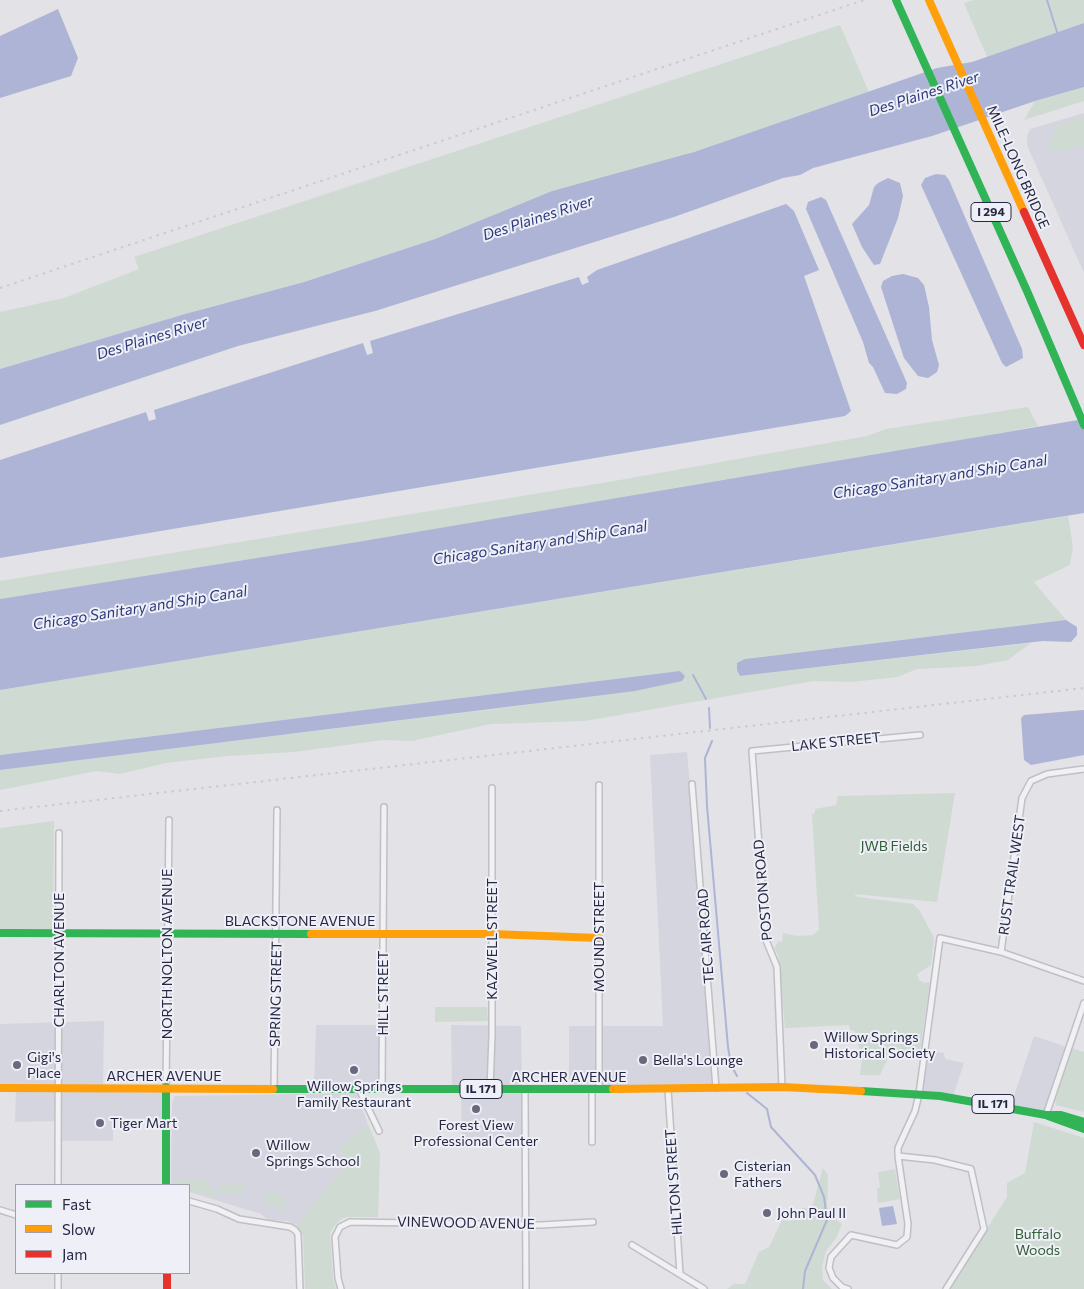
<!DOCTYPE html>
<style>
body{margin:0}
#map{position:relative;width:1084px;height:1289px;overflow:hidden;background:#e2e2e7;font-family:Commissioner,sans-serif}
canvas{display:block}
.legend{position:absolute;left:15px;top:1184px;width:175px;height:90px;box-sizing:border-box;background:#eff0f7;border:1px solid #9fa0af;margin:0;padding:6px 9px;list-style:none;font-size:15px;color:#262843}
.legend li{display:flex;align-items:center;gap:10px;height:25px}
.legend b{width:25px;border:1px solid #9fa0af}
</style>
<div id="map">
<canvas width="1084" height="1289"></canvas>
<ul class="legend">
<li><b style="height:6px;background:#30b455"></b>Fast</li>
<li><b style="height:6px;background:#ff9f0a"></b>Slow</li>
<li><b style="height:6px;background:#e5322d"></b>Jam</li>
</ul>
</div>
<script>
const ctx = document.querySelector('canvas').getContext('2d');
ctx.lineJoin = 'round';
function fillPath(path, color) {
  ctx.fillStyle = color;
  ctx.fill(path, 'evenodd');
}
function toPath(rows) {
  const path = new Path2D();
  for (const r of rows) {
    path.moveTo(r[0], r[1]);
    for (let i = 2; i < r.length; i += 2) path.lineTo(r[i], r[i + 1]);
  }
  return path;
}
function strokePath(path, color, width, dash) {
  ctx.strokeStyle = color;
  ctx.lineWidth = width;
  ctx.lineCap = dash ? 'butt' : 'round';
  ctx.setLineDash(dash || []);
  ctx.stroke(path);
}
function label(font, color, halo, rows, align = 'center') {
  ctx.font = font + ' Commissioner,sans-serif';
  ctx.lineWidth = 4;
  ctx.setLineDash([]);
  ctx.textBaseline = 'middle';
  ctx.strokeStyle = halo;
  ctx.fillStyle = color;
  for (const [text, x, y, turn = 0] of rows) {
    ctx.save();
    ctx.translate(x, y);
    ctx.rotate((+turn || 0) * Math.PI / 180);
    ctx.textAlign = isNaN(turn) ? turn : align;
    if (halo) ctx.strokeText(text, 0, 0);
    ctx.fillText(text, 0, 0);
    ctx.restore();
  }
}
const built = toPath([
 [1084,113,1084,273,1027,145,1027,136,1030,129],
 [687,752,716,1087,569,1088,569,1026,663,1026,650,755],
 [104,1021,103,1086,0,1087,0,1024],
 [316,1025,381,1025,383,1087,314,1087],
 [451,1025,521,1026,523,1139,462,1139,461,1092,452,1087],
 [1034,1036,1067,1047,1045,1113,1011,1105],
 [925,1050,944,1053,945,1059,964,1063,953,1096,919,1092],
 [16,1089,165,1089,164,1119,113,1118,113,1141,58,1141,58,1121,15,1122],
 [356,1093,368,1124,340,1147,343,1160,341,1170,297,1226,288,1221,268,1220,261,1214,189,1192,189,1185,171,1185,172,1103,175,1096]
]);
const green = toPath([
 [974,0,1084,0,1084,23,987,57,964,3],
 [840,25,869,92,673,159,552,191,435,239,304,282,185,314,0,369,0,312,64,298,139,269,134,257],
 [1084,87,1084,101,1024,120,1035,101],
 [1084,116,1084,146,1049,153,1050,145,1057,126],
 [1028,407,1038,426,852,460,357,542,0,599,0,581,614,481,867,436,886,429],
 [1068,516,1073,547,1070,565,1034,582,1066,620,745,659,740,676,1031,643,1008,660,977,666,917,669,897,677,852,682,814,681,585,721,491,724,412,741,383,740,294,752,227,756,166,763,120,774,97,771,0,790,0,770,518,706,682,671,0,755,0,690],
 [955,793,937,902,854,894,858,897,913,904,920,911,934,938,931,965,917,974,919,980,924,983,930,982,920,1051,899,1051,888,1058,880,1075,860,1075,862,1060,855,1031,850,1030,849,1025,785,1028,778,955,774,948,779,941,782,942,783,933,797,936,813,935,819,930,812,814,815,813,815,809,836,805,838,796],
 [54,821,53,929,0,929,0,828],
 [435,1007,487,1007,488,1021,435,1022],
 [1072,1048,1084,1052,1084,1112,1056,1105,1055,1100],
 [1034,1122,1084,1138,1084,1289,949,1289,1007,1197,1007,1183,1025,1173],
 [368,1124,380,1153,378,1217,349,1217,343,1218,334,1226,330,1233,333,1278,336,1289,305,1289,303,1235,297,1226,341,1170,343,1160,340,1147],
 [823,1168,828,1175,827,1207,830,1215,842,1224,836,1238,826,1251,822,1267,823,1280,832,1289,727,1289,734,1284,745,1284,759,1252,769,1247,782,1220,791,1221,802,1208,812,1208],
 [895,1169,900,1199,878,1203,877,1189,880,1187,878,1172],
 [177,1180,204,1180,216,1192,214,1198,189,1191,189,1185,177,1185],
 [243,1184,243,1194,220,1194,220,1185],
 [270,1191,281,1196,286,1204,284,1210,265,1203,265,1195]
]);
const water = toPath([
 [58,9,78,58,71,76,0,98,0,36],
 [1084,23,1084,87,1035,101,932,136,813,168,800,175,783,178,674,217,375,311,238,346,0,425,0,369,185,314,304,282,435,239,552,191,694,152,937,68,972,62],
 [936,174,945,175,949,180,1022,349,1023,358,1006,367,1002,363,921,185,925,178],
 [888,178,900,183,903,196,898,218,880,264,874,265,862,247,852,224,869,205,874,187,878,183],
 [821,197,826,200,907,383,906,389,897,394,885,393,873,367,869,363,863,342,806,209,808,202],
 [786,204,794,211,819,270,804,276,851,411,845,416,0,558,0,460,146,412,149,421,156,419,154,410,363,343,367,355,373,353,370,341,579,277,582,285,589,282,587,277,597,270],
 [903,274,918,278,924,285,929,307,932,340,939,365,937,372,928,378,918,376,904,358,881,287,883,281,892,276],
 [1084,419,1084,513,0,690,0,599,357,542],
 [1066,620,1077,627,1077,635,1071,642,1043,641,766,673,740,676,737,670,737,663,745,659],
 [680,671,685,676,682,681,635,691,0,770,0,755],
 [1084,710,1084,755,1031,765,1024,760,1021,718,1024,715],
 [893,1206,897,1224,882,1226,879,1208]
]);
const stream = toPath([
 [1047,0,1057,32],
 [693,675,706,699],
 [709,708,710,728],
 [712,741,705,758,707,806,728,1047,731,1065,737,1076],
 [747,1093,767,1109,771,1127,815,1175,824,1197,827,1220,805,1271,803,1289]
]);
const street = toPath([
 [692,784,716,1088],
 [599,785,599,1089],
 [1001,952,1022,798,1031,781,1047,774,1084,769],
 [166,1087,169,820],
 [782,1087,777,967,766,940,752,751,920,735],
 [382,1088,384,807],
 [274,1089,277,810],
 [359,1089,379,1131],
 [490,1089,492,1035,492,788],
 [592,1089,592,1142],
 [668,1089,680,1274],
 [525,1090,526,1289],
 [1046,1115,1084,1003],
 [898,1156,898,1148,915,1111,919,1094,940,938,1001,952,1084,981],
 [58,1185,59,833],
 [189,1201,217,1209,239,1219,290,1227,295,1230,298,1234,300,1289],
 [0,1210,16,1215],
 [632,1245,704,1289],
 [58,1289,58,1273],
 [341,1289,338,1278,335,1237,340,1227,350,1222,541,1225,593,1222],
 [848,1289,842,1287,833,1278,829,1268,831,1257,851,1235,897,1245,907,1237,908,1224,898,1156,935,1160,971,1169,984,1229,946,1289]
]);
const fast = toPath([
 [896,0,1027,291,1084,425],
 [0,933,311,934],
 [166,1087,166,1185],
 [273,1089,613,1089],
 [861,1091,940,1096,1046,1115,1061,1115,1084,1122],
 [1048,1116,1084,1129]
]);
const slow = toPath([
 [929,0,1024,212],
 [311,934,491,934,599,938],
 [0,1088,273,1089],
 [613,1089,782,1087,861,1091]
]);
const jam = toPath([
 [1024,212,1084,345],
 [167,1273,167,1289]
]);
const rail = toPath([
 [0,288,864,0],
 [0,811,1084,688]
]);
const markers = [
 [814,1045,5,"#68697c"],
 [643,1060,5,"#68697c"],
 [17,1065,5,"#68697c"],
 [354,1070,5,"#68697c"],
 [476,1109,5,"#68697c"],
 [100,1123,5,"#68697c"],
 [256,1153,5,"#68697c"],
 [724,1174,5,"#68697c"],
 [767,1213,5,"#68697c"]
];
const shields = [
 [991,212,40],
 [481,1089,42],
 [993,1104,42]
];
const shieldNames = [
 ["I 294",991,212],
 ["IL 171",481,1089],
 ["IL 171",993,1104]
];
const streetNames = [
 ["MILE-LONG BRIDGE",1018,167,66],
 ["LAKE STREET",836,742,-6],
 ["RUST TRAIL WEST",1012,875,-82],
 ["POSTON ROAD",763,890,-95],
 ["BLACKSTONE AVENUE",300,921],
 ["TEC AIR ROAD",706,936,-94],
 ["MOUND STREET",599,937,-90],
 ["KAZWELL STREET",492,939,-90],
 ["NORTH NOLTON AVENUE",167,954,-90],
 ["CHARLTON AVENUE",59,960,-90],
 ["HILL STREET",383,993,-90],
 ["SPRING STREET",276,994,-89],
 ["ARCHER AVENUE",164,1076],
 ["ARCHER AVENUE",569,1077],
 ["HILTON STREET",674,1182,-94],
 ["VINEWOOD AVENUE",466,1223,1]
];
const parkNames = [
 ["JWB Fields",894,846],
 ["Buffalo",1038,1234],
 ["Woods",1038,1250]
];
const poiNames = [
 ["Willow Springs",824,1037],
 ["Historical Society",824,1053],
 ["Gigi's",27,1057],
 ["Place",27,1073],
 ["Bella's Lounge",653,1060],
 ["Willow Springs",354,1086,"center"],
 ["Family Restaurant",354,1102,"center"],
 ["Tiger Mart",110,1123],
 ["Forest View",476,1125,"center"],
 ["Professional Center",476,1141,"center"],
 ["Willow",266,1145],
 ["Springs School",266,1161],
 ["Cisterian",734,1166],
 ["Fathers",734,1182],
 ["John Paul II",777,1213]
];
const waterNames = [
 ["Des Plaines River",924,94,-18],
 ["Des Plaines River",538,218,-18],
 ["Des Plaines River",152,338,-17],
 ["Chicago Sanitary and Ship Canal",940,477,-9],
 ["Chicago Sanitary and Ship Canal",540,543,-9],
 ["Chicago Sanitary and Ship Canal",140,608,-9]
];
fillPath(built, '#d5d5e0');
fillPath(green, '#cfdbd2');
fillPath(water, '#adb4d6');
strokePath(stream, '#adb4d6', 2);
strokePath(street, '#bfbfc5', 8);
strokePath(street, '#f1f1f4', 5);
strokePath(fast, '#30b455', 8);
strokePath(slow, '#ff9f0a', 8);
strokePath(jam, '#e5322d', 8);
strokePath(rail, '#cacbcf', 2, [2.5, 5]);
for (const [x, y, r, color] of markers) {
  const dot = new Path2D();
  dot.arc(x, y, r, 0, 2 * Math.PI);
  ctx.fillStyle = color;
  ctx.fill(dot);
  strokePath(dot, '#eff0f7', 2);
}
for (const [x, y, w] of shields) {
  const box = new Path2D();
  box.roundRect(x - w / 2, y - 9.5, w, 19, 4);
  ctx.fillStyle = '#eff0f7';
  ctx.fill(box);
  strokePath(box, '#262843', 1);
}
label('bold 12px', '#262843', null, shieldNames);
label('14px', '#262843', '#eff0f7', streetNames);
label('14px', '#326037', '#eff0f7', parkNames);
label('14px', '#262843', '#eff0f7', poiNames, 'left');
label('italic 15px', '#2c397b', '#eff0f7', waterNames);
</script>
